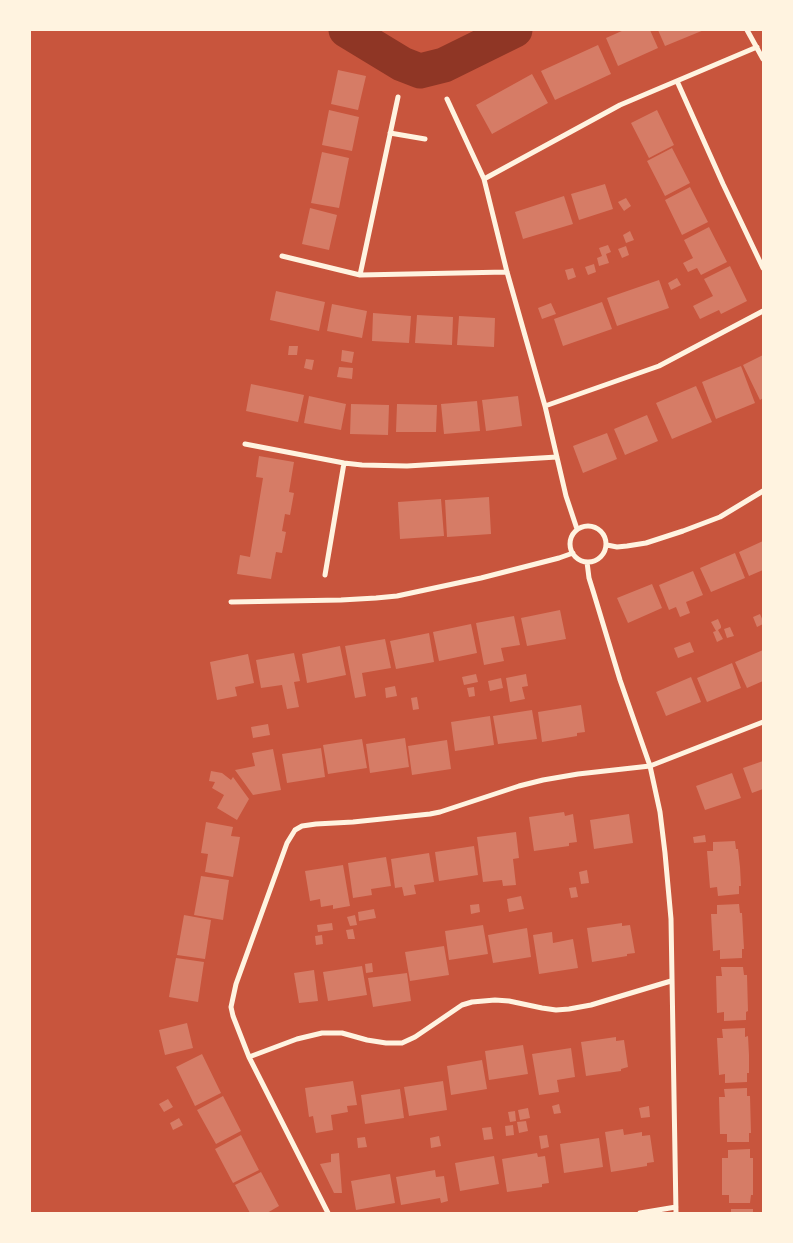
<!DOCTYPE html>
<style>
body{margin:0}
#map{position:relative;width:793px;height:1243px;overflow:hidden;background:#c8553d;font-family:Helvetica,sans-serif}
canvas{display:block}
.frame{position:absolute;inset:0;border:31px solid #fff3e0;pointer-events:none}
</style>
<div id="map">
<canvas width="793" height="1243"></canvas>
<div class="frame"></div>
</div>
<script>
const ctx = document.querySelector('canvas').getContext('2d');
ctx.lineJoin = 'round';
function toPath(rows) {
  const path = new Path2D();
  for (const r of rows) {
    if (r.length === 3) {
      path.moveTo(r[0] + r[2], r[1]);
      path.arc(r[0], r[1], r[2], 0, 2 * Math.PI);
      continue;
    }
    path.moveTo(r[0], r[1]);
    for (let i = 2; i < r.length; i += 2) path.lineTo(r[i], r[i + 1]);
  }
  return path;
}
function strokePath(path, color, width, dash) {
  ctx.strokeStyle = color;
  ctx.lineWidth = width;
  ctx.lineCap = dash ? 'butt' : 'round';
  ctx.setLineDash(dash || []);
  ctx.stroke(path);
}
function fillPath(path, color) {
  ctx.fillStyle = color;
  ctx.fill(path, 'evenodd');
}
const river = toPath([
 [346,30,402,64,420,71,444,65,515,30]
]);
const building = toPath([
 [624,30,650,30,658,48,618,66,606,38],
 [658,30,704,30,665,46],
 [598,45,611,74,555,100,541,71],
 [338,70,366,76,358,110,331,104],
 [532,74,548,103,492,134,476,105],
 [329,110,359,117,352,151,322,145],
 [657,110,674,145,649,158,631,123],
 [672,148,690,183,665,196,647,161],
 [322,152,349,158,339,208,311,203],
 [605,184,613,209,579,220,571,194],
 [690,187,708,222,682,235,665,200],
 [564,196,573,224,523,239,515,212],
 [626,198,631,206,624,211,618,202],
 [310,208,337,215,329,250,302,244],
 [709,227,727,262,701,275,697,268,688,272,683,263,693,258,684,240],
 [630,231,634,240,626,243,623,235],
 [608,245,611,252,606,254,609,263,599,266,597,258,602,256,599,248],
 [626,246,629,255,622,258,618,249],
 [594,264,596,272,588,275,585,267],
 [730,266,747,301,721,314,719,310,700,319,693,306,713,296,704,279],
 [573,268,576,277,568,280,565,270],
 [677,278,681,285,671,290,668,283],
 [659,280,669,308,617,326,607,298],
 [276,291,325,302,319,331,270,320],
 [602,302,612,329,563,346,554,319],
 [551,303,556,314,542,319,538,308],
 [332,304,367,311,362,338,327,331],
 [373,313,411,316,409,343,372,341],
 [417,315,453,317,452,345,415,343],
 [459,316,495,318,494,347,457,345],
 [289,346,298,346,297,355,288,355],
 [342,350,354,352,352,363,341,361],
 [763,355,763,398,760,400,743,365],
 [306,359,314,360,312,370,304,368],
 [741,366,755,403,716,419,702,382],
 [339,367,353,368,352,379,337,377],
 [251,384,304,395,298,422,246,411],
 [696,386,712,422,672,439,656,403],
 [309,396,346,404,341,430,304,423],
 [518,396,522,426,486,431,482,400],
 [477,401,480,431,444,434,441,404],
 [351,404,389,405,388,435,350,434],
 [397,404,437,405,436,432,396,432],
 [647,415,658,441,625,455,614,429],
 [607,433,617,459,583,473,573,446],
 [259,456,294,462,289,492,294,493,290,515,285,514,282,531,286,532,282,553,276,552,271,579,237,574,240,555,250,557,263,478,256,477],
 [489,497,491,534,447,537,445,500],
 [441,499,444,536,400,539,398,502],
 [763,541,763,570,749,576,739,552],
 [735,553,745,578,711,592,700,568],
 [693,571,703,595,686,602,690,613,680,617,676,607,669,610,659,585],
 [652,584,662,608,628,623,617,598],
 [560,610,566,639,527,646,521,618],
 [760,614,763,621,763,624,757,627,753,617],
 [514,616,520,645,501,648,504,661,484,665,476,623],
 [718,619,721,626,721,628,718,630,723,639,717,642,713,632,716,631,711,622],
 [471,624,477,653,439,661,433,632],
 [730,627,734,636,727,638,724,629],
 [429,633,434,662,396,669,390,641],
 [385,639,391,668,362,673,366,696,355,698,345,646],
 [690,642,694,652,678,658,674,648],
 [340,646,346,675,307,683,302,654],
 [763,650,763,681,747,688,735,662],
 [294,653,300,681,294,682,299,707,287,709,282,685,261,688,256,660],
 [248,654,254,683,235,687,237,696,217,700,210,662],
 [732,663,741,688,707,702,697,678],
 [476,674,478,682,464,685,462,677],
 [526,674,528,686,522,687,525,699,510,702,506,678],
 [691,677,701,702,666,716,656,692],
 [501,678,503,688,490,691,488,681],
 [395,686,397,696,386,698,385,688],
 [474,687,475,696,469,697,467,688],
 [417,697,419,709,413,710,411,698],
 [581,705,585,732,577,733,577,736,542,742,538,712],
 [532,710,537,739,498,744,493,716],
 [490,716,494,745,455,751,451,722],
 [268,724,270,735,253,738,251,727],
 [405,738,409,767,370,773,366,744],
 [362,739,367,768,328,774,323,745],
 [447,740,451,769,412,775,408,746],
 [321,748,325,777,287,783,282,754],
 [273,749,281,790,253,795,235,770,255,766,252,753],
 [763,761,763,789,752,793,743,768],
 [211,771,222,773,231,780,233,777,249,799,237,820,217,808,224,795,212,788,215,782,209,781],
 [732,773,741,798,705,810,696,786],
 [564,812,565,816,573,814,577,842,569,843,569,846,534,851,529,817],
 [629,814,633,843,594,849,590,820],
 [206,822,233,827,231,836,240,837,233,877,205,872,208,854,201,853],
 [516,832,519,858,513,859,516,885,503,886,502,880,483,882,477,837],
 [705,835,706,842,694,843,693,837],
 [735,841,736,849,738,849,740,867,741,886,739,886,739,894,718,896,717,887,710,888,707,851,713,851,713,842],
 [474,846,478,875,439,881,435,852],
 [429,853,434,882,414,885,416,894,404,896,402,887,395,888,391,859],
 [386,857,391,886,371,889,372,895,353,898,348,863],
 [343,865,350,906,333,909,333,905,321,907,320,899,310,901,305,871],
 [587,870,589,883,581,884,579,872],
 [201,876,229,880,223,920,194,915],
 [576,887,578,897,571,898,569,888],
 [521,896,524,909,509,912,507,899],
 [479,904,480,912,471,914,470,905],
 [739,904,740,913,742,913,744,949,742,949,742,958,720,959,720,950,713,951,711,914,717,914,717,905],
 [374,909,376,918,359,921,358,912],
 [184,915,211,920,205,959,177,955],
 [355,915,357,925,350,926,347,917],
 [332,923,333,930,318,932,317,925],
 [622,923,622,926,630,925,635,953,627,954,627,956,592,962,587,928],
 [483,925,488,954,449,960,445,931],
 [527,928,531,957,493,963,488,935],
 [353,929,355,939,348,939,346,930],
 [552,932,553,943,573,939,578,968,539,974,533,935],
 [322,935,323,944,316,945,315,936],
 [444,946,449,975,410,981,405,952],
 [176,958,204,962,198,1002,169,997],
 [372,963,373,972,366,973,365,964],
 [362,966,367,995,328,1001,323,972],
 [721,967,743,967,744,975,747,975,748,1011,746,1012,746,1020,724,1021,724,1012,717,1013,716,976,722,976],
 [314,970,318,1001,299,1003,294,973],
 [407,973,411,1001,373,1007,368,978],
 [187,1023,193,1048,165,1055,159,1030],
 [745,1028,745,1037,748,1036,749,1055,749,1073,747,1073,747,1082,725,1083,725,1074,719,1075,717,1038,723,1038,722,1029],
 [616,1037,616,1041,624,1040,628,1067,621,1069,621,1071,586,1076,581,1042],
 [523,1045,528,1074,489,1080,485,1051],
 [571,1048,575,1077,557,1080,559,1092,539,1095,532,1054],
 [202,1054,221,1093,195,1106,176,1067],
 [482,1060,487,1089,451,1095,447,1066],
 [353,1081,357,1105,347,1106,348,1112,331,1115,333,1130,316,1133,313,1116,309,1117,305,1088],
 [443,1081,447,1110,409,1116,404,1087],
 [747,1088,747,1096,750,1096,751,1133,749,1133,749,1142,727,1142,727,1134,720,1134,719,1097,725,1097,724,1089],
 [400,1089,404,1118,365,1124,361,1095],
 [223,1096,241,1131,216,1144,197,1110],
 [168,1099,173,1107,164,1112,159,1104],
 [559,1104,561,1113,554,1114,552,1106],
 [649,1106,650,1117,641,1118,639,1108],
 [528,1108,530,1118,520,1120,518,1110],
 [515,1111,516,1121,510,1122,508,1112],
 [179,1118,183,1125,173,1130,170,1123],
 [526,1121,528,1131,519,1133,517,1122],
 [513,1125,514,1135,506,1136,505,1126],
 [491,1127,493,1139,484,1140,482,1128],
 [623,1129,624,1135,642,1132,642,1136,650,1135,654,1162,647,1163,647,1166,611,1172,605,1132],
 [241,1135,259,1170,233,1183,215,1149],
 [547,1135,549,1147,541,1149,539,1136],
 [439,1136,441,1146,431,1148,430,1138],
 [365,1137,367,1147,358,1148,357,1138],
 [599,1138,603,1167,564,1173,560,1144],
 [750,1149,750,1158,753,1158,753,1195,751,1195,750,1203,729,1203,729,1195,722,1195,722,1158,728,1158,728,1150],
 [339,1153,342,1193,334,1193,320,1164,331,1162,331,1154],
 [537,1153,538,1157,545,1156,549,1183,542,1184,542,1187,507,1192,502,1159],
 [494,1156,499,1184,460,1191,455,1163],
 [435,1170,436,1177,444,1176,448,1201,441,1203,440,1198,401,1205,396,1177],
 [261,1172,279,1206,267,1213,250,1213,235,1185],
 [390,1174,395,1203,356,1210,351,1181],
 [731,1209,753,1209,753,1213,731,1213]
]);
const minor = toPath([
 [747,30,763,59],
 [677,81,723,184,763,268],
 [447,99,484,179,507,272,545,406,566,496,577,529],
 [390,133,425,139],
 [484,179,620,105,757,47],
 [282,256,360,275,507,272],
 [360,275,398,97],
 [545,406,659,366,763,311],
 [245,444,344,463,362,465,407,466,557,457],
 [588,544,18],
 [607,545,617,547,627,546,646,543,683,531,720,517,763,491],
 [587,562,589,578,594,594,620,680,650,766,660,812,665,853,671,919,676,1213],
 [325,575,344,463],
 [231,602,341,600,376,598,397,596,481,578,559,558,573,553],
 [249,1057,297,1039,322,1033,342,1033,367,1040,386,1043,402,1043,415,1037,462,1005,472,1002,495,1000,509,1001,542,1008,556,1010,569,1009,591,1005,671,981],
 [328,1213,249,1057,233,1016,231,1007,236,984,287,843,295,830,302,826,316,824,353,822,430,814,440,812,519,786,543,780,578,774,650,766,763,722],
 [640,1213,676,1207]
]);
strokePath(river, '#8f3625', 35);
fillPath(building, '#d67c66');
strokePath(minor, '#fff3e0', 5);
</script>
